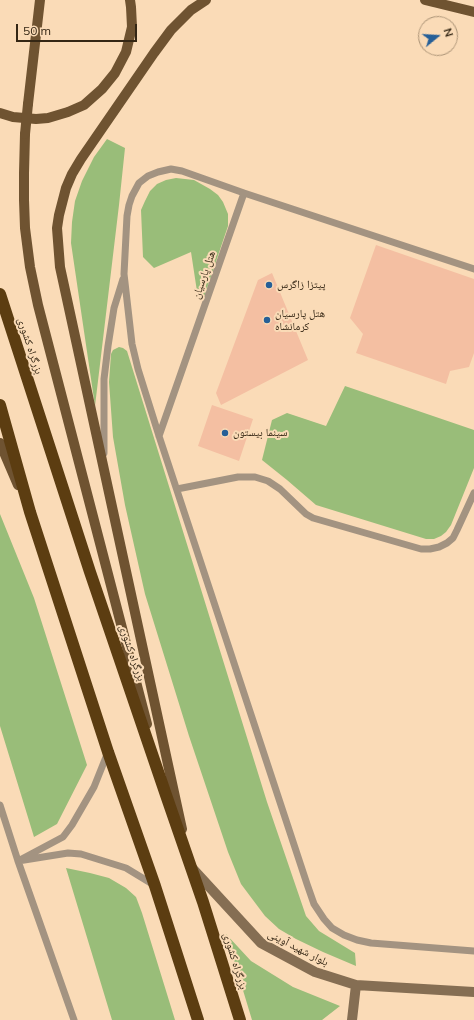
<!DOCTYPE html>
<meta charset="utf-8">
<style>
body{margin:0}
#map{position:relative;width:474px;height:1020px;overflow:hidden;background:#fadbb7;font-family:Mulish,sans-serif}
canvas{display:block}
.north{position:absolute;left:418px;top:16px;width:40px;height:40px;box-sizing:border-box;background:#fadbb7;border:1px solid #ab9376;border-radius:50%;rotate:72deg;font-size:11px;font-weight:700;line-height:16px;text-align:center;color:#342614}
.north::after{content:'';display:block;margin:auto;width:14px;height:18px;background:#265f97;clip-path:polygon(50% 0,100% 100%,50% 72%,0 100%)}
.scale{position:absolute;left:16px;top:24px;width:121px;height:18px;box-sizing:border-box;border:2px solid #342614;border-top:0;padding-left:5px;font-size:12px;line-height:14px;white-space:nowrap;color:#342614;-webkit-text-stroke:3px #fadbb7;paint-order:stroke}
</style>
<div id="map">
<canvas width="474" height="1020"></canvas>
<div class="north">N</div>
<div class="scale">50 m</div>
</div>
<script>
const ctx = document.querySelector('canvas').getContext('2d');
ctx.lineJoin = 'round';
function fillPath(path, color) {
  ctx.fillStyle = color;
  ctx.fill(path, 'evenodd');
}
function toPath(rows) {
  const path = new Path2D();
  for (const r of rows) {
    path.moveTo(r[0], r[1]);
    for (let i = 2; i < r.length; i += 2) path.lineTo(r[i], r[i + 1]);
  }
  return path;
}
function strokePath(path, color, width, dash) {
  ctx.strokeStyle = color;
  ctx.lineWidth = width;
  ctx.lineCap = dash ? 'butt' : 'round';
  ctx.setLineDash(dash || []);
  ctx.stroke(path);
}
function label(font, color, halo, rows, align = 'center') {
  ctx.font = font + ' Mulish,"Noto Naskh Arabic",sans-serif';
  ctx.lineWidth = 4;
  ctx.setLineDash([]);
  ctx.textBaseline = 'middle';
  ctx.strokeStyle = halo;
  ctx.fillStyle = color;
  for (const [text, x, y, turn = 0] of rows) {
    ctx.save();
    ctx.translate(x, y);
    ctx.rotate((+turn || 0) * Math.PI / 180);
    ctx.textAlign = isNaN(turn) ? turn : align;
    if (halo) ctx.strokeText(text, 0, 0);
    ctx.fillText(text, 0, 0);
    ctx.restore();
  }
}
const green = toPath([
 [107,139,125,148,119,205,95,406,71,243,72,222,75,201,82,181,94,157],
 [176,178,194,180,210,189,218,195,223,202,228,214,228,226,204,297,198,298,191,252,154,268,143,257,141,210,145,201,150,191,157,184,166,180],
 [119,347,123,348,127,351,267,802,306,916,319,931,355,953,356,966,323,952,296,939,279,929,265,916,241,884,228,852,189,736,145,594,125,505,113,437,109,382,111,354,113,350],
 [345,386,474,430,474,468,451,525,446,532,441,536,434,539,426,539,316,505,287,480,262,460,272,420,287,413,326,426],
 [0,514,34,598,87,765,57,824,34,837,0,726],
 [66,868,90,873,109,878,126,888,136,897,142,913,175,1020,112,1020],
 [226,934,251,961,293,987,340,1006,322,1020,252,1020]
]);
const building = toPath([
 [376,245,474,279,474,353,469,367,450,371,446,384,356,353,363,334,350,318],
 [272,273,308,360,221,405,216,393,258,280],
 [212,405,253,419,239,461,198,446]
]);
const lane = toPath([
 [244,193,474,269],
 [159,436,244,193,182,171,171,169,158,172,148,176,139,183,132,196,129,205,127,216,124,274,132,344,138,369,159,436,307,884,314,904,324,919,332,928,344,935,357,940,371,943,474,951],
 [104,453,104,379,108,346,114,308,123,279],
 [177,489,238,477,255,477,268,481,280,489,306,514,313,518,421,549,430,549,439,547,447,543,453,538,457,530,474,493],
 [108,752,94,787,72,825,63,837,18,861,68,853,81,854,126,868,154,885],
 [0,805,18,861,74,1020]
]);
const secondary = toPath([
 [192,868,261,943,315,972,356,985,474,992],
 [352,1020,356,985]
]);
const primary = toPath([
 [425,0,474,12],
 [28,104,40,0],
 [0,113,13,117,36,119,48,118,68,112,84,105,102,89,115,73,126,52,132,27,131,7,130,0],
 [25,134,24,173,24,200,25,228,30,267,38,305,147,724],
 [0,443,18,485],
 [182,829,60,267,57,228,59,215,66,188,72,174,81,159,154,53,171,30,191,10,206,0]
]);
const highway = toPath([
 [0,294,90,572,166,795,203,902,240,1020],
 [0,405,30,512,108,752,155,886,198,1020]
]);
const primaryBridge = toPath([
 [25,134,28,104]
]);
const markers = [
 [269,285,4,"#265f97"],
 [267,320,4,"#265f97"],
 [225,433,4,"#265f97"]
];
const streetNames = [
 ["هتل پارسیان",204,275,-71],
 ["بزرگراه کشوری",30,346,72],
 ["بزرگراه کشوری",132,653,71],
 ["بلوار شهید آوینی",298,948,27],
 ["بزرگراه کشوری",235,961,73]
];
const poiNames = [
 ["پیتزا زاگرس",277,285],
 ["هتل پارسیان",275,314],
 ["کرمانشاه",275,327],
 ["سینما بیستون",233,433]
];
fillPath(green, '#99bd79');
fillPath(building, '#f4bfa2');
strokePath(lane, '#a39381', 7);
strokePath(secondary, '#856e53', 10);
strokePath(primary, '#6f5331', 10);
strokePath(highway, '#5c3d11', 12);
strokePath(primaryBridge, '#6f5331', 10);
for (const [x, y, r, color] of markers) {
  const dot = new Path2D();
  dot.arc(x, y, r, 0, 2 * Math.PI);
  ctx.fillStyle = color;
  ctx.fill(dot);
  strokePath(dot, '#fadbb7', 1.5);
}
label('11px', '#342614', '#fadbb7', streetNames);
label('11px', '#342614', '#fadbb7', poiNames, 'left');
</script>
